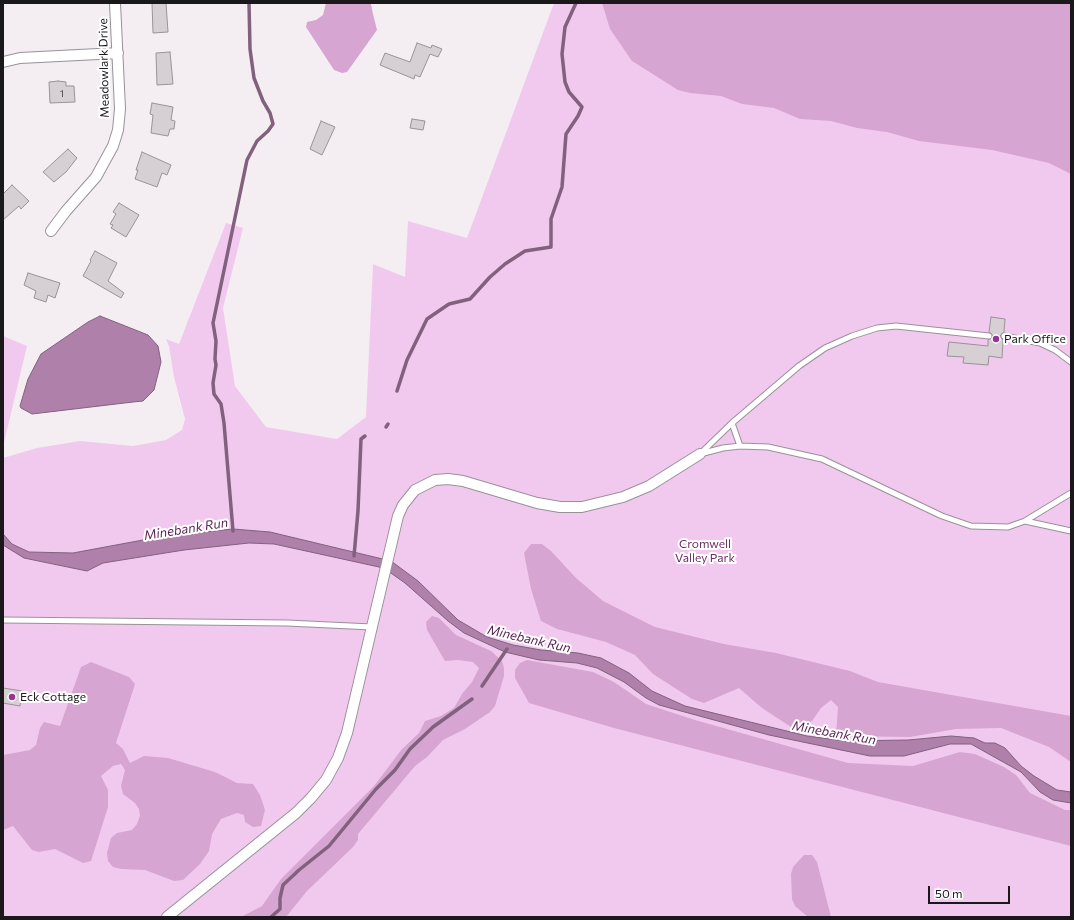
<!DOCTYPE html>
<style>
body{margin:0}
#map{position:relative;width:1074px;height:920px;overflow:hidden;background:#f4eef3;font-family:Commissioner,sans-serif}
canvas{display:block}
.frame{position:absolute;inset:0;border:4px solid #1a181a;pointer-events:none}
.scale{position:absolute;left:928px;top:886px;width:82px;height:18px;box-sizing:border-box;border:2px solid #1a181a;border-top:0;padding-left:5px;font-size:12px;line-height:14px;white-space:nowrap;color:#1a181a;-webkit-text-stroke:3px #fff;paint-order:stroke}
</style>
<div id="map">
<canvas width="1074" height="920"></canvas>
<div class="frame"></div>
<div class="scale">50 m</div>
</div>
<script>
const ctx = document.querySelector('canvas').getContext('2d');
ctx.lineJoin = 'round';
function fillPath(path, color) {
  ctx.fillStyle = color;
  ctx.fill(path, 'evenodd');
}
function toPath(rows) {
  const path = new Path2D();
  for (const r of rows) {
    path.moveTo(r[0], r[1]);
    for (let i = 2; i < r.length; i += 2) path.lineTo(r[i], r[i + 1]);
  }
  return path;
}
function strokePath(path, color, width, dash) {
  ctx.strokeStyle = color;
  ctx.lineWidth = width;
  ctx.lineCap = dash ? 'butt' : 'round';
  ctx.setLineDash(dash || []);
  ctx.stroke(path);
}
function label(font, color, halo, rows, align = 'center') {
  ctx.font = font + ' Commissioner,sans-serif';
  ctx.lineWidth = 4;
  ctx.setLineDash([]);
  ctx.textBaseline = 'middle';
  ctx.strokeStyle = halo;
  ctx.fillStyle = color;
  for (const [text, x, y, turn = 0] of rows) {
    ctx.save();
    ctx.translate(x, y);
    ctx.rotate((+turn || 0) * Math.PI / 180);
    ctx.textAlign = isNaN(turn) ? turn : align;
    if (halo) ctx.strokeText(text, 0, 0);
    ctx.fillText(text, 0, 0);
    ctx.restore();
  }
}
const green = toPath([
 [554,3,1071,3,1071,917,3,917,3,458,37,448,80,441,133,446,166,440,182,430,185,419,174,377,169,346,166,339,179,344,226,223,243,228,223,308,235,386,266,427,337,439,366,417,373,264,405,277,408,221,467,238],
 [3,336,27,346,3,447]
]);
const forest = toPath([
 [326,3,373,3,371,4,373,14,377,30,347,72,342,73,334,70,306,27,307,22,316,20,323,15],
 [602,3,1071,3,1071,174,1049,163,992,150,919,141,887,132,857,128,831,121,800,119,774,108,742,104,721,96,690,93,678,90,632,61,610,29],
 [531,544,542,544,551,551,576,578,603,601,655,627,724,644,776,653,850,671,878,682,1071,716,1071,762,1049,747,1001,728,956,729,910,737,836,736,838,707,831,700,821,708,812,721,802,729,791,727,762,708,739,688,704,703,692,699,653,674,635,655,606,642,557,629,541,621,531,589,524,553],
 [432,616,439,618,456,635,491,651,502,661,504,668,504,676,495,706,490,712,465,729,443,740,427,757,415,766,358,834,358,840,353,847,307,891,286,917,241,917,262,906,281,879,374,786,402,749,419,733,425,721,441,716,454,708,462,694,472,682,479,668,473,662,458,660,445,661,427,630,426,622],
 [527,660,593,672,614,682,646,704,695,720,848,763,913,766,960,752,975,754,1004,767,1016,775,1030,793,1065,810,1071,810,1071,846,614,728,529,703,515,678,515,670,520,663],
 [91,662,129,677,135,684,116,743,123,749,130,763,144,756,168,758,215,772,237,783,253,784,260,795,265,810,261,826,253,827,245,822,244,815,237,813,221,819,212,834,209,851,200,864,183,880,174,881,145,870,121,869,113,867,108,861,107,853,111,838,117,833,132,830,137,824,140,816,139,809,135,803,123,794,121,786,125,770,121,764,113,766,101,776,108,790,108,807,91,861,83,863,55,849,39,852,32,850,13,826,3,830,3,755,30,750,36,745,40,728,44,722,60,726,81,667],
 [804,855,812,855,817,862,831,917,808,917,795,906,792,899,791,874,793,867]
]);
const water = toPath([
 [100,316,148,335,158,346,161,362,154,390,143,401,133,402,32,414,21,408,20,406,28,379,41,354,88,322,100,316],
 [233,529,270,532,391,561,418,581,458,620,487,637,513,645,541,650,578,653,601,658,629,673,652,691,685,706,807,736,845,741,908,740,951,736,974,738,985,743,995,743,1005,748,1021,766,1034,776,1057,790,1071,792,1071,803,1053,800,1040,792,1021,772,971,744,950,744,904,756,870,756,769,735,659,705,646,698,624,682,597,668,577,663,539,660,505,652,464,633,448,621,405,583,388,571,379,567,274,544,249,543,184,550,103,563,87,571,24,558,3,545,3,534,12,544,29,552,73,553,159,537,233,529]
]);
const stream = toPath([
 [397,391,407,360,427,319,449,304,470,299,490,277,505,264,525,251,551,247,551,219,562,187,566,134,578,116,582,107,569,92,565,82,562,54,565,27,576,3],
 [386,427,388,424],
 [233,531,224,423,221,404,214,394,213,383,216,365,215,359,216,341,213,323,247,160,257,141,268,131,273,124,270,113,263,101,254,78,250,49,249,3],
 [354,556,358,511,361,439,365,436],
 [482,686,507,649],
 [271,917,280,909,280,898,283,885,299,870,329,846,376,789,395,770,410,749,433,727,472,699]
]);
const building = toPath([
 [152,3,166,3,168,32,153,33,152,3],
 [417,43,431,48,432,45,442,49,438,57,430,54,420,77,415,75,414,79,380,65,385,53,410,62,417,43],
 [170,52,173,84,157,85,156,53,170,52],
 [58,81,66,82,66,86,74,86,75,102,50,103,49,82,58,81],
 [152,103,173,107,171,120,175,121,174,129,170,129,168,136,151,133,153,115,150,114,152,103],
 [412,119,425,121,423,130,410,128,412,119],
 [321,121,335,127,322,155,310,149,321,121],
 [68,149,77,158,66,172,54,182,43,172,68,149],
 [142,152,171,165,167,175,162,173,157,187,135,179,138,170,136,170,142,152],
 [12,185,29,201,21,209,19,206,3,220,3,194,12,185],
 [119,203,139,215,126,237,111,228,113,225,110,224,116,214,113,212,119,203],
 [95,251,117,263,108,281,124,293,121,298,83,276,91,261,90,260,95,251],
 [28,273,60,283,55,298,48,295,46,302,34,298,36,291,24,285,28,273],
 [991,317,1005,319,1004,332,1000,336,1003,340,1002,358,989,356,988,365,963,363,964,357,947,356,949,342,988,346,988,340,993,336,989,332,991,317],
 [3,688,22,691,20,706,3,703,3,688]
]);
const service = toPath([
 [989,336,896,326,877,328,852,336,825,348,799,366,732,423,700,454,723,448,740,446,768,447,822,459,942,516,971,526,1008,527,1025,521,1071,493],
 [1004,336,1040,343,1055,350,1071,362],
 [732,423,740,446],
 [1025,521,1071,531],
 [3,620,287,623,372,627]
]);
const minor = toPath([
 [3,62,20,58,118,53],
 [51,231,66,211,96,177,113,146,118,130,120,109,115,3],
 [167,917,296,813,311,798,326,780,338,758,347,733,398,516,403,505,415,490,435,480,448,479,463,481,537,503,560,507,582,507,623,497,649,486,700,454]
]);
const markers = [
 [996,339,4,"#9a3396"],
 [12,697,4,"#9a3396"]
];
const numberNames = [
 ["1",62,94]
];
const streetNames = [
 ["Meadowlark Drive",104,68,-91]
];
const poiNames = [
 ["Park Office",1004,339],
 ["Eck Cottage",20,697]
];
const parkNames = [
 ["Cromwell",705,544],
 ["Valley Park",705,558]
];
const waterNames = [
 ["Minebank Run",186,529,-9],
 ["Minebank Run",529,639,13],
 ["Minebank Run",834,733,10]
];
fillPath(green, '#f2c9ee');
fillPath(forest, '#d6a5d1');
fillPath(water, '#ae80aa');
strokePath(water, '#82617f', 1);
strokePath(stream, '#82617f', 3.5);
fillPath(building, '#d6d0d5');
strokePath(building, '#999398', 1);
strokePath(service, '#989297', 7);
strokePath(minor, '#989297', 12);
strokePath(service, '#fff', 5);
strokePath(minor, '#fff', 10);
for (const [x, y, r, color] of markers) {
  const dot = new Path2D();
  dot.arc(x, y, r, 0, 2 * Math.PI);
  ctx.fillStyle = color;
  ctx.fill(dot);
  strokePath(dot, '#fff', 1.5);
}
label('10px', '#494649', null, numberNames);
label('12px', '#1a181a', '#fff', streetNames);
label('12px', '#1a181a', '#fff', poiNames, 'left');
label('12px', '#682e65', '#fff', parkNames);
label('italic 13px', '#561d53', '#fff', waterNames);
</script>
